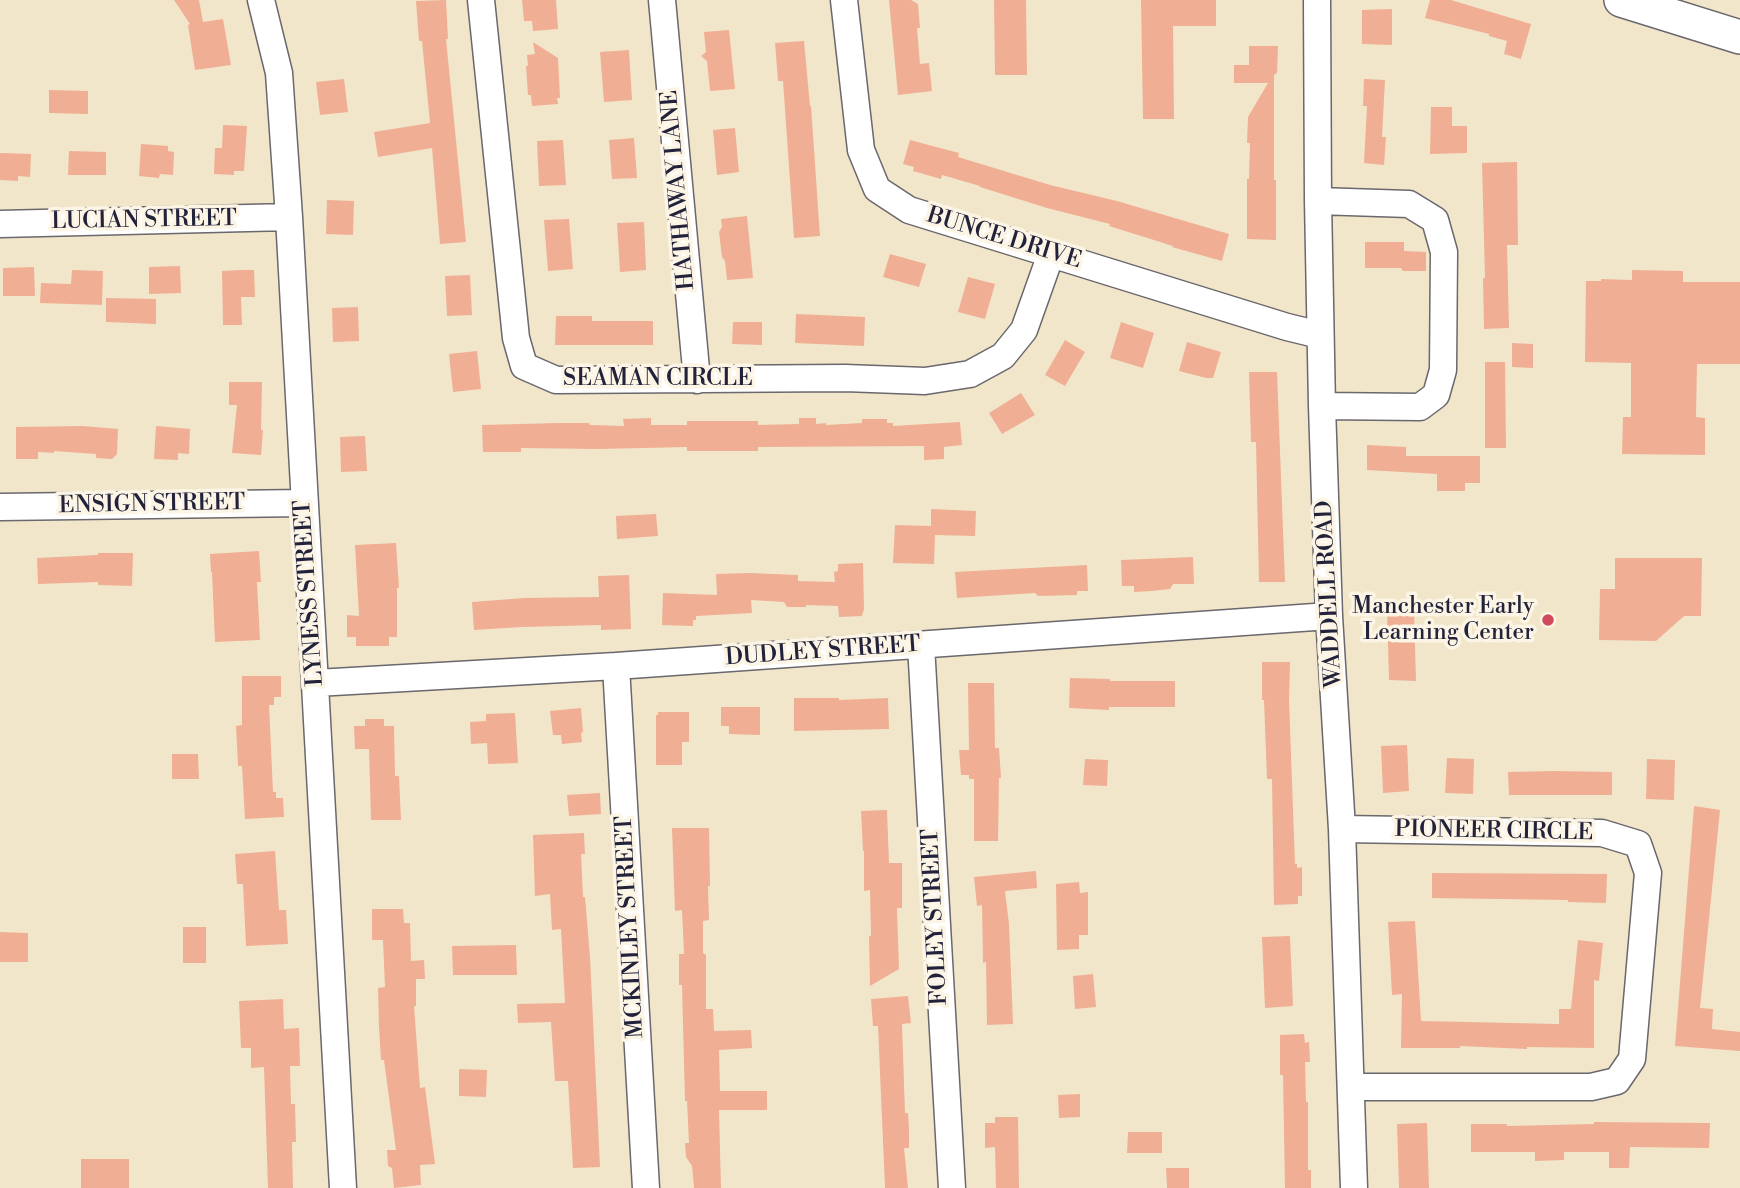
<!DOCTYPE html>
<style>
body{margin:0}
canvas{display:block;background:#f1e6c9}
</style>
<canvas width="1740" height="1188"></canvas>
<script>
const ctx = document.querySelector('canvas').getContext('2d');
ctx.lineJoin = 'round';
function fillPath(path, color) {
  ctx.fillStyle = color;
  ctx.fill(path, 'evenodd');
}
function toPath(rows) {
  const path = new Path2D();
  for (const r of rows) {
    path.moveTo(r[0], r[1]);
    for (let i = 2; i < r.length; i += 2) path.lineTo(r[i], r[i + 1]);
  }
  return path;
}
function strokePath(path, color, width, dash) {
  ctx.strokeStyle = color;
  ctx.lineWidth = width;
  ctx.lineCap = dash ? 'butt' : 'round';
  ctx.setLineDash(dash || []);
  ctx.stroke(path);
}
function label(font, color, halo, rows, align = 'center') {
  ctx.font = font + ' "Libre Bodoni",serif';
  ctx.lineWidth = 7;
  ctx.setLineDash([]);
  ctx.textBaseline = 'middle';
  ctx.strokeStyle = halo;
  ctx.fillStyle = color;
  for (const [text, x, y, turn = 0] of rows) {
    ctx.save();
    ctx.translate(x, y);
    ctx.rotate((+turn || 0) * Math.PI / 180);
    ctx.textAlign = isNaN(turn) ? turn : align;
    if (halo) ctx.strokeText(text, 0, 0);
    ctx.fillText(text, 0, 0);
    ctx.restore();
  }
}
const building = toPath([
 [174,0,199,0,203,22,223,19,231,65,195,70,188,25,190,24],
 [446,0,448,39,446,39,466,242,440,244,432,148,378,157,374,132,430,123,422,41,419,41,416,1],
 [522,0,556,0,558,29,533,31,532,21,524,21],
 [889,0,911,0,918,4,920,28,917,28,920,64,929,63,932,91,898,95],
 [994,0,1026,0,1027,75,995,75],
 [1141,0,1216,0,1216,26,1173,26,1174,119,1143,119],
 [1430,0,1451,0,1531,24,1521,59,1504,54,1507,41,1489,36,1489,34,1425,18],
 [1392,9,1392,45,1362,44,1362,10],
 [729,30,735,89,710,91,707,61,701,56,706,52,704,32],
 [804,41,810,106,811,106,820,236,794,238,783,81,778,81,775,43],
 [533,42,558,58,560,98,557,98,558,104,532,106,531,95,528,95,526,66,528,66,527,55,535,54],
 [1249,46,1278,46,1277,73,1274,75,1274,180,1276,180,1276,240,1247,239,1247,179,1249,179,1250,143,1247,143,1248,117,1268,83,1234,83,1234,65,1249,65],
 [629,50,632,100,604,102,600,52],
 [344,79,348,112,320,115,316,82],
 [1364,79,1385,80,1382,137,1386,137,1384,165,1364,163,1367,106,1363,106],
 [49,90,88,91,88,114,49,113],
 [1431,107,1452,107,1452,126,1467,126,1467,153,1430,154],
 [223,125,247,126,244,171,234,171,234,175,214,174,215,148,222,148],
 [735,128,739,172,717,175,713,130],
 [634,138,637,178,612,179,609,140],
 [563,140,566,185,539,186,537,141],
 [910,140,959,153,958,157,1050,185,1117,201,1229,234,1222,261,1172,247,1173,246,1109,226,1110,224,1047,208,980,187,980,186,942,175,941,179,913,171,914,167,903,164],
 [141,144,168,146,168,151,174,152,173,175,160,174,159,178,139,176],
 [69,151,106,152,106,175,68,175],
 [0,153,31,154,30,177,18,176,18,181,0,180],
 [1517,162,1518,245,1507,245,1509,328,1484,329,1483,278,1485,278,1482,163],
 [327,200,354,201,353,235,326,234],
 [747,216,753,278,727,280,725,261,722,257,719,232,722,227,721,219],
 [569,219,573,269,548,271,544,220],
 [644,222,646,270,620,272,617,223],
 [1365,242,1404,242,1404,251,1426,252,1426,271,1403,271,1401,268,1365,268],
 [890,254,926,264,919,287,883,277],
 [180,266,181,293,149,294,149,267],
 [34,267,35,296,3,296,3,268],
 [72,270,103,271,102,305,40,303,41,283,71,284],
 [241,270,254,270,255,297,241,297,242,325,223,325,222,271],
 [1632,270,1683,271,1683,282,1740,282,1740,364,1697,364,1696,417,1705,418,1705,455,1622,454,1623,417,1631,417,1631,363,1585,362,1586,281,1601,281,1601,279,1632,280],
 [470,275,472,315,447,316,445,276],
 [968,277,995,284,985,319,958,312],
 [106,298,156,299,156,324,106,322],
 [358,307,359,341,333,342,332,308],
 [796,314,865,317,864,346,795,343],
 [556,316,592,316,592,321,653,321,653,345,555,345],
 [733,322,762,322,762,345,732,344],
 [1121,322,1154,333,1143,368,1110,358],
 [1065,340,1085,352,1065,386,1045,375],
 [1187,342,1221,352,1213,378,1206,378,1179,371],
 [1512,343,1533,344,1533,368,1512,367],
 [477,351,481,389,453,392,449,354],
 [1485,362,1505,362,1506,448,1485,448],
 [1249,372,1277,372,1285,582,1259,582,1256,442,1251,442],
 [229,382,262,382,261,430,263,430,261,455,232,453,237,405,229,405],
 [1021,393,1035,415,1002,434,989,413],
 [651,418,651,425,687,425,687,421,758,421,758,425,799,424,799,418,816,418,816,424,826,423,826,425,862,423,862,419,887,419,887,423,893,423,893,426,960,422,962,445,944,447,944,459,924,460,924,446,758,447,758,451,687,451,687,447,599,449,521,448,521,452,483,452,482,425,559,423,589,423,590,425,624,426,623,419],
 [83,426,118,429,117,454,112,459,96,458,96,454,54,451,54,453,38,452,38,459,16,459,16,427],
 [156,426,190,429,189,454,178,453,178,460,154,459],
 [365,436,367,471,341,472,340,437],
 [1367,445,1406,447,1406,456,1480,456,1480,483,1465,483,1465,491,1437,491,1437,474,1367,470],
 [931,509,976,511,975,536,935,535,934,564,893,563,895,525,931,526],
 [656,514,658,536,617,539,616,516],
 [396,543,399,588,397,588,397,637,389,637,389,646,356,646,356,637,347,637,347,615,359,616,355,545],
 [259,551,261,582,257,582,260,640,215,642,212,572,211,572,210,554],
 [98,553,133,553,132,586,98,585,98,582,38,584,37,558,98,555],
 [1193,557,1194,584,1173,584,1170,589,1152,591,1134,592,1134,586,1122,586,1121,560],
 [1615,558,1702,558,1701,616,1684,616,1656,641,1599,640,1600,589,1615,589],
 [863,563,864,609,862,616,839,617,838,606,806,605,806,607,787,607,784,602,751,600,752,613,696,616,696,620,693,620,693,626,662,625,663,593,717,595,716,574,750,573,798,575,798,581,835,582,834,572,838,571,838,564],
 [1087,565,1088,591,1077,591,1077,595,1038,596,1035,593,957,598,955,572],
 [629,575,631,629,601,630,601,625,522,627,474,630,472,602,524,598,599,597,598,576],
 [1414,610,1416,681,1389,680,1387,611],
 [1262,662,1290,662,1289,700,1295,864,1297,864,1297,868,1302,867,1302,896,1298,896,1298,904,1274,905,1272,779,1267,779,1264,700,1262,700],
 [242,676,281,676,281,697,274,697,274,705,269,705,273,792,276,792,276,798,283,798,284,817,245,819,242,766,238,766,236,726,242,725],
 [1070,678,1110,679,1110,681,1175,681,1175,707,1109,707,1109,710,1069,708],
 [968,683,994,683,995,748,999,748,1001,778,999,778,998,841,974,841,974,779,969,779,969,775,961,775,959,750,969,750],
 [794,698,839,698,839,700,888,698,889,729,794,731],
 [721,707,760,707,760,735,729,734,729,726,721,726],
 [581,708,583,732,581,733,582,742,562,744,561,735,553,735,550,711],
 [658,712,689,712,689,742,682,742,682,765,656,765,656,715,658,715],
 [515,713,518,763,488,764,487,743,471,744,470,722,486,721,486,714],
 [365,719,384,719,384,726,394,726,395,776,399,776,401,820,371,820,369,749,355,749,354,726,365,726],
 [1407,745,1409,791,1383,793,1381,746],
 [172,754,198,754,199,779,172,779],
 [1447,758,1474,759,1473,794,1445,793],
 [1085,759,1108,760,1107,786,1083,785],
 [1647,759,1675,760,1674,800,1646,799],
 [1554,771,1612,772,1612,795,1509,795,1508,772],
 [600,793,601,814,569,816,567,795],
 [1694,806,1720,810,1700,1008,1713,1009,1712,1029,1740,1032,1740,1051,1675,1046],
 [887,810,889,863,902,863,902,908,897,908,899,969,870,986,869,936,871,936,870,890,864,891,864,851,863,851,861,811],
 [672,828,709,828,710,886,708,886,709,920,703,921,703,953,706,955,706,1009,713,1009,714,1031,751,1030,752,1048,719,1050,720,1091,767,1091,767,1110,719,1110,721,1188,694,1188,692,1166,686,1157,685,1143,689,1143,687,1101,685,1101,682,985,679,985,679,954,684,954,682,910,675,911],
 [584,833,585,854,581,854,583,897,585,897,590,957,600,1167,573,1168,568,1081,555,1081,551,1022,518,1023,517,1004,565,1003,561,929,552,930,550,894,535,896,533,835],
 [275,851,279,910,286,910,288,944,246,946,243,884,237,884,235,854],
 [1036,871,1037,888,1005,891,1009,924,1013,1024,987,1025,986,962,983,963,982,905,977,906,974,877],
 [1432,873,1607,874,1606,903,1568,902,1568,900,1432,898],
 [1079,882,1080,893,1088,892,1088,935,1079,935,1079,949,1057,950,1056,884],
 [372,909,403,909,404,923,410,923,411,961,424,960,425,979,416,979,416,1006,414,1006,420,1088,425,1087,435,1164,420,1165,421,1185,394,1188,392,1168,388,1166,387,1150,396,1150,384,1060,381,1060,379,1027,378,988,385,987,383,940,372,940],
 [1415,921,1421,1021,1559,1024,1559,1009,1571,1009,1578,940,1603,943,1599,981,1594,980,1594,1048,1527,1047,1527,1049,1460,1046,1460,1048,1401,1048,1402,994,1392,995,1388,922],
 [183,927,206,927,206,963,183,963],
 [0,932,28,933,28,962,0,962],
 [1290,936,1293,1006,1265,1008,1262,937],
 [516,945,517,975,453,975,452,946],
 [1093,974,1096,1007,1075,1009,1073,976],
 [908,996,911,1023,902,1024,905,1113,908,1113,909,1129,909,1148,904,1148,908,1188,885,1188,878,1026,873,1026,871,999],
 [283,999,284,1029,299,1028,300,1066,290,1066,291,1104,295,1104,296,1142,292,1142,293,1188,268,1188,264,1067,251,1068,251,1048,241,1048,239,1001],
 [1304,1034,1305,1043,1309,1042,1310,1062,1305,1062,1306,1102,1308,1102,1308,1170,1311,1170,1311,1188,1285,1188,1283,1075,1280,1075,1280,1035],
 [459,1069,487,1070,486,1097,459,1096],
 [1080,1094,1080,1117,1059,1118,1058,1095],
 [995,1117,1018,1117,1019,1188,996,1188,995,1147,985,1148,985,1123,995,1123],
 [1594,1122,1710,1123,1709,1148,1630,1147,1629,1168,1609,1168,1609,1152,1564,1152,1564,1160,1535,1161,1535,1152,1471,1152,1471,1124,1507,1124,1507,1126,1594,1124],
 [1427,1123,1429,1188,1399,1188,1397,1124],
 [1128,1132,1162,1132,1162,1153,1127,1153],
 [81,1159,129,1159,129,1188,81,1188],
 [1166,1168,1189,1168,1189,1188,1167,1188]
]);
const minor = toPath([
 [261,0,279,73,289,217,343,1188],
 [481,0,516,338,524,366,556,380,845,378,925,381,970,374,1003,356,1024,330,1051,254],
 [662,0,697,380],
 [844,0,861,150,877,189,909,210,1287,327,1320,335],
 [1317,0,1318,201,1322,406,1329,616,1342,829,1354,1188],
 [1318,201,1409,204,1435,220,1444,252,1443,370,1436,395,1420,407,1322,406],
 [0,224,289,217],
 [0,507,304,503],
 [921,645,952,1188],
 [616,666,646,1188],
 [316,683,616,666,1329,616],
 [1342,829,1602,833,1638,844,1648,873,1632,1059,1617,1081,1591,1087,1351,1087]
]);
const major = toPath([
 [1621,0,1740,37]
]);
const markers = [
 [1548,620,7,"#d1495b"]
];
const streetNames = [
 ["HATHAWAY LANE",679,190,-95],
 ["LUCIAN STREET",144,221,-1],
 ["BUNCE DRIVE",1004,239,17],
 ["SEAMAN CIRCLE",658,379],
 ["ENSIGN STREET",152,505,-1],
 ["LYNESS STREET",310,593,-94],
 ["WADDELL ROAD",1330,594,-93],
 ["DUDLEY STREET",823,652,-4],
 ["PIONEER CIRCLE",1494,832,1],
 ["FOLEY STREET",936,917,-93],
 ["MCKINLEY STREET",631,927,-93]
];
const poiNames = [
 ["Manchester Early",1534,607],
 ["Learning Center",1534,633]
];
fillPath(building, '#f0af95');
strokePath(minor, '#6a676d', 29);
strokePath(major, '#6a676d', 36);
strokePath(minor, '#fff', 26);
strokePath(major, '#fff', 33);
for (const [x, y, r, color] of markers) {
  const dot = new Path2D();
  dot.arc(x, y, r, 0, 2 * Math.PI);
  ctx.fillStyle = color;
  ctx.fill(dot);
  strokePath(dot, '#fcf5e5', 2.5);
}
label('23px', '#22223b', '#fcf5e5', streetNames);
label('23px', '#22223b', '#fcf5e5', poiNames, 'right');
</script>
